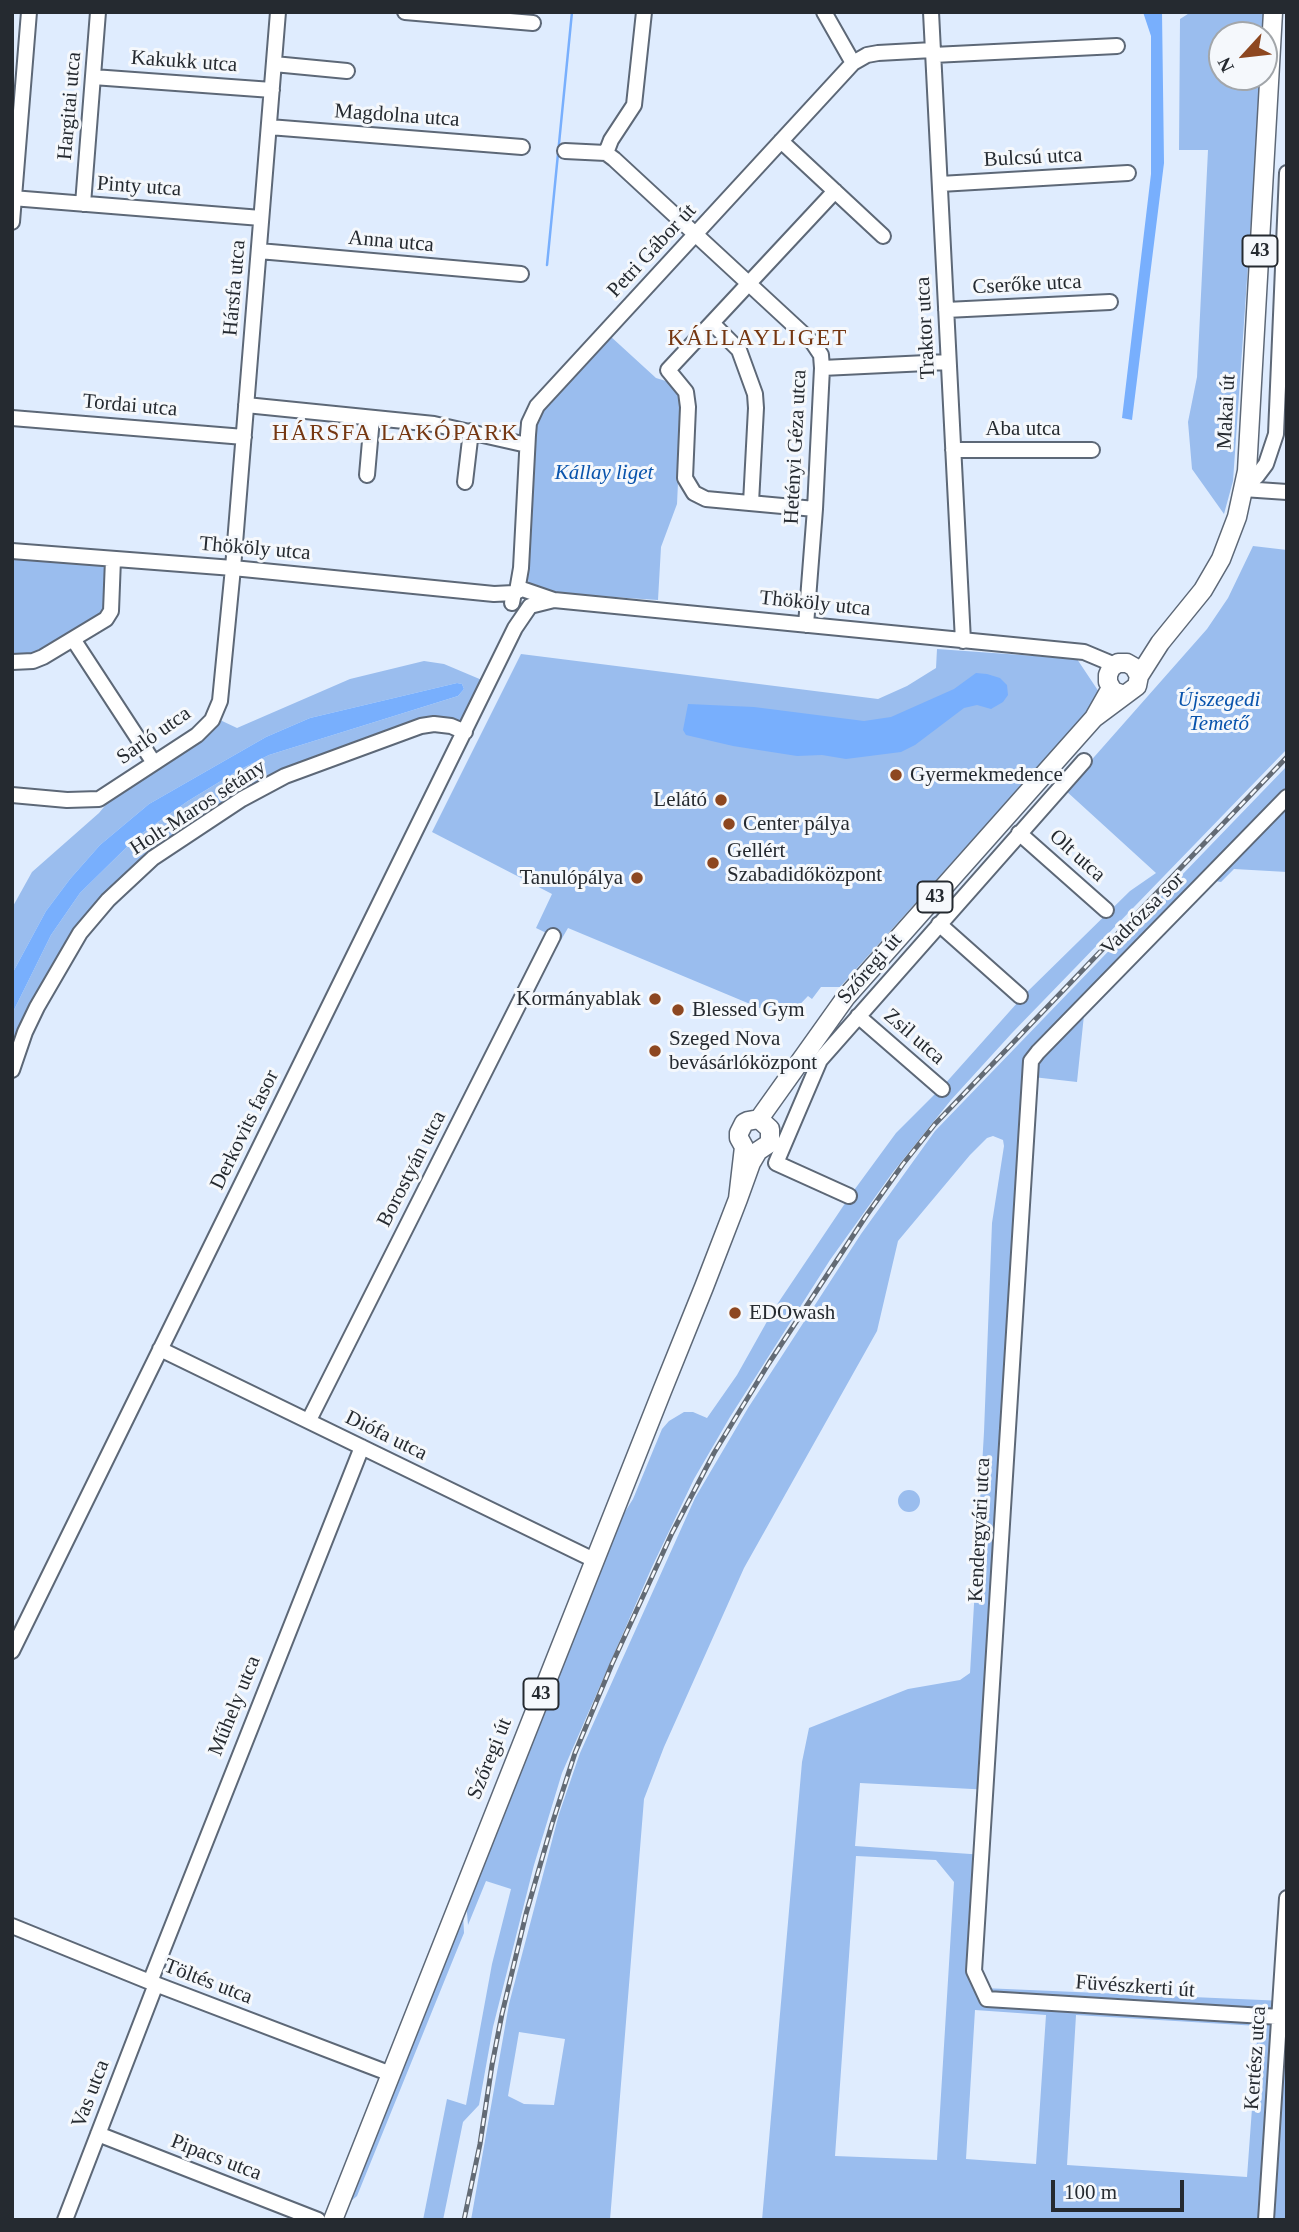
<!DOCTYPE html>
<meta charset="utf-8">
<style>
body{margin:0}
#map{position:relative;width:1299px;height:2232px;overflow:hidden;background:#dfecfe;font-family:Georgia,serif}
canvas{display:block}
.frame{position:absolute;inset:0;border:14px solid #252a30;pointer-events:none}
.north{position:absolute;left:1208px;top:21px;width:70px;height:70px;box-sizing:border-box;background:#f5f8fc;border:2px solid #a2a6aa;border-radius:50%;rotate:243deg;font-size:19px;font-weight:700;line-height:28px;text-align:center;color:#252a30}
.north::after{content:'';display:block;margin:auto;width:24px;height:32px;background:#8d4720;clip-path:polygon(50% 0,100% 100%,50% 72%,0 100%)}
.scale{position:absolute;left:1051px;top:2180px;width:133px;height:32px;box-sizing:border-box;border:4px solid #252a30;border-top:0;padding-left:9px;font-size:21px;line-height:24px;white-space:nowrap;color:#252a30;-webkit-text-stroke:5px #f5f8fc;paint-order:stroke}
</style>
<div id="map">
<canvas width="1299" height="2232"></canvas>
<div class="frame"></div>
<div class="north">N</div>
<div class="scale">100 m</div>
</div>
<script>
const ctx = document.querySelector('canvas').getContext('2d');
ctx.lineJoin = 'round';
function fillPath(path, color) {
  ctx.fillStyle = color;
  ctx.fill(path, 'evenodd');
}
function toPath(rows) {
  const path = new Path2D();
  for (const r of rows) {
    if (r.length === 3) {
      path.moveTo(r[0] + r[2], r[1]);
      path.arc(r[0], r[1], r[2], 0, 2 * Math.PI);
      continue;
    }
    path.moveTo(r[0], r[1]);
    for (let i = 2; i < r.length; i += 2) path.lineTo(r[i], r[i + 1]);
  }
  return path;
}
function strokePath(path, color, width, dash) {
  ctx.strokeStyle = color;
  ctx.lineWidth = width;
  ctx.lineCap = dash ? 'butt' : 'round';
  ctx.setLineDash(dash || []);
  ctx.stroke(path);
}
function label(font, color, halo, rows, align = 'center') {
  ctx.font = font + ' Georgia,serif';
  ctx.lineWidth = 6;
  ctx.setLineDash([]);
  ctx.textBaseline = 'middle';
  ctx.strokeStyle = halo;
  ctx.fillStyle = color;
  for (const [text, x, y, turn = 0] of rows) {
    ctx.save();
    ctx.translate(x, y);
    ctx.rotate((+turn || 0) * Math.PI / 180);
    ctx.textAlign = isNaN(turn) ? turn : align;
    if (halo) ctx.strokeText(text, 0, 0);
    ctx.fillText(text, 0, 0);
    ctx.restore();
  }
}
const green = toPath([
 [1191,12,1267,12,1264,35,1222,35,1222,77,1261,77,1233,481,1224,514,1192,469,1188,422,1197,377,1208,150,1179,150,1180,19],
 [609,335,656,378,669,382,682,397,677,504,661,547,658,600,535,592,529,584,525,567,531,442,540,411],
 [1253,546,1287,550,1287,749,1012,1033,951,1100,893,1172,830,1260,730,1417,694,1479,652,1567,562,1773,534,1865,493,2027,479,2105,463,2122,443,2220,423,2220,447,2099,466,2105,492,1964,511,1889,486,1881,468,1925,466,1901,613,1531,633,1499,662,1429,669,1421,684,1412,693,1412,707,1418,737,1375,774,1309,852,1193,896,1133,943,1086,1026,993,1130,891,1156,873,1065,790,1207,629,1228,598],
 [12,551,113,559,111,611,43,657,12,662],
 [937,649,1077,659,1099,692,1096,702,840,987,821,987,812,999,808,996,786,1019,568,928,561,940,536,928,552,894,432,832,521,654,878,699,907,686,936,668],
 [424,661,444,664,489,683,465,732,434,724,285,776,153,858,80,933,12,1070,12,1014,51,935,80,893,138,836,188,801,239,770,269,755,458,696,464,689,462,684,457,683,310,718,266,737,149,804,100,845,70,879,46,911,12,974,12,908,32,872,99,813,113,796,198,741,220,720,237,728,350,679],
 [1287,766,1287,872,1234,869,1221,882,1210,880,1084,1015,1077,1082,1033,1077,991,1790,860,1783,855,1846,985,1855,978,1963,983,1988,1285,2001,1287,1978,1287,2220,762,2220,802,1762,809,1728,908,1689,960,1680,970,1673,984,1432,992,1223,1004,1146,1003,1140,993,1136,987,1138,970,1155,898,1241,877,1331,744,1568,664,1747,644,1799,610,2220,471,2220,509,2004,559,1814,580,1753,695,1498,748,1408,861,1234,935,1131],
 [856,1856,936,1860,954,1882,937,2160,835,2156],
 [975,2010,1046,2015,1036,2164,966,2159],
 [1076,2015,1258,2026,1247,2177,1067,2165],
 [519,2032,565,2039,554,2105,524,2104,508,2096],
 [909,1501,11],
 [463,1912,464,1933,459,1945,357,2196,351,2201,350,2197]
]);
const water = toPath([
 [1143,12,1162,12,1164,163,1132,420,1122,418,1151,174,1151,36],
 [976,673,987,674,1000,678,1007,685,1008,695,1003,702,991,709,977,705,964,708,915,745,901,752,846,759,822,755,797,756,733,746,686,735,683,730,688,704,754,707,864,721,891,717,954,689],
 [457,683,462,684,464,689,458,696,269,755,239,770,188,801,138,836,80,893,51,935,12,1014,12,974,46,911,70,879,100,845,149,804,266,737,310,718]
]);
const stream = toPath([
 [547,265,572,12]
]);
const minor = toPath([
 [405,12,533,23],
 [824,12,853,63],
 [931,12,963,641],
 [933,55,1117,46],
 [274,64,347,71],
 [93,77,272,90],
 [269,127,522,147],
 [781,141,883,236],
 [565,151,606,153,614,159,813,343,821,355,822,368,815,509,806,625],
 [606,153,611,140,634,105,644,12],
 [940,184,1128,173],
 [12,198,261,218],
 [83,204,98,12],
 [12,222,29,12],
 [259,251,521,274],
 [946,310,1110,302],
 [712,323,739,350,755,394,756,408,751,503],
 [822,368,948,362],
 [246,405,434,424,527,445],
 [12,418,244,437],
 [953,450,1092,450],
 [367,475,372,418],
 [465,482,471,431],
 [1243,489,1257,476,1266,464,1276,434,1287,173],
 [1243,489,1287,492],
 [815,509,706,499,694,493,685,478,688,407,686,392,668,370,835,191],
 [12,551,233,568,494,594,514,593],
 [517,591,521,568,528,435,529,423,537,406,853,63,867,55,878,53,933,50],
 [512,603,514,593,522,589,554,600,1084,652,1115,665],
 [73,639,154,763],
 [12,662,33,661,43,657,106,619,111,611,113,559],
 [12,795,67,800,99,799,197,735,212,720,220,701,233,568,278,12],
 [1019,833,1106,910],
 [939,924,1020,996],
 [858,1016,942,1089],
 [12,1070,25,1032,37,1007,80,933,108,900,153,858,242,799,285,776,421,726,434,724,451,726,465,732],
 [849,1196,776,1163,820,1060,1084,761],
 [160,1349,594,1560],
 [309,1420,553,936],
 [12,1651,515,628,530,606,554,600],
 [12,1926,150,1982,391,2074],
 [150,1982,362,1447],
 [1280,2017,987,1999,974,1971,1031,1061,1038,1052,1287,797],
 [98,2134,318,2220],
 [65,2220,156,1984],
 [1266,2220,1287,1898]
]);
const major = toPath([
 [1121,694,1113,691,1108,682,1108,675,1111,668,1118,663,1127,663,1134,667,1139,676],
 [1094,718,1137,686,1139,676,1160,643,1203,590,1221,559,1237,517,1247,471,1273,12],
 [759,1119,846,997,1094,718,1111,688],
 [333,2220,662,1391,704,1287,738,1199,751,1163,758,1151,770,1143,770,1129,759,1119,748,1121,744,1123,739,1133,739,1138,744,1147,738,1199]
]);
const rail = toPath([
 [464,2220,480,2144,492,2065,502,2014,526,1914,552,1824,575,1753,612,1664,672,1533,714,1453,769,1363,866,1216,903,1164,935,1124,1287,757]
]);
const markers = [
 [896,775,7,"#8d4720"],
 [721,800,7,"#8d4720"],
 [729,824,7,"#8d4720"],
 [713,863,7,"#8d4720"],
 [637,878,7,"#8d4720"],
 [655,999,7,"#8d4720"],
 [678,1010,7,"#8d4720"],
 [655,1051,7,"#8d4720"],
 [735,1313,7,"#8d4720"]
];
const shields = [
 [1260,251,35],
 [935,897,35],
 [541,1694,35]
];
const shieldNames = [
 ["43",1260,251],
 ["43",935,897],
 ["43",541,1694]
];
const streetNames = [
 ["Kakukk utca",184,62,4],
 ["Hargitai utca",70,106,-85],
 ["Magdolna utca",397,116,4],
 ["Bulcsú utca",1033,158,-3],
 ["Pinty utca",139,187,4],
 ["Anna utca",391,242,5],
 ["Petri Gábor út",652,251,-47],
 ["Cserőke utca",1027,285,-3],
 ["Hársfa utca",235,288,-85],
 ["Traktor utca",926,328,-93],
 ["Tordai utca",130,406,5],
 ["Makai út",1227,412,-87],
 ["Aba utca",1023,429],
 ["Hetényi Géza utca",796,447,-87],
 ["Thököly utca",255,549,5],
 ["Thököly utca",815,604,6],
 ["Sarló utca",154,736,-35],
 ["Holt-Maros sétány",198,808,-33],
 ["Olt utca",1077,856,42],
 ["Vadrózsa sor",1143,914,-45],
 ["Szőregi út",870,969,-49],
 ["Zsil utca",914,1037,41],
 ["Derkovits fasor",245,1130,-64],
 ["Borostyán utca",412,1169,-63],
 ["Diófa utca",386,1436,26],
 ["Kendergyári utca",980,1530,-87],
 ["Műhely utca",235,1706,-68],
 ["Szőregi út",490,1759,-68],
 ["Töltés utca",208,1982,21],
 ["Füvészkerti út",1135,1987,4],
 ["Kertész utca",1256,2058,-86],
 ["Vas utca",91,2094,-69],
 ["Pipacs utca",216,2158,21]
];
const parkNames = [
 ["Kállay liget",604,473],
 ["Újszegedi",1219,700],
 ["Temető",1219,724]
];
const poiNames = [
 ["Gyermekmedence",910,775],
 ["Lelátó",707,800,"right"],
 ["Center pálya",743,824],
 ["Gellért",727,851],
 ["Szabadidőközpont",727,875],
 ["Tanulópálya",623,878,"right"],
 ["Kormányablak",641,999,"right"],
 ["Blessed Gym",692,1010],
 ["Szeged Nova",669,1039],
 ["bevásárlóközpont",669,1063],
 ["EDOwash",749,1313]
];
const neighbourhoodNames = [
 ["KÁLLAYLIGET",758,339],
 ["HÁRSFA LAKÓPARK",396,434]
];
fillPath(green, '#9abdee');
fillPath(water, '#78affd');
strokePath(stream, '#78affd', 2.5);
strokePath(minor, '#5d6877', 18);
strokePath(major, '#5d6877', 21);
strokePath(minor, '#fff', 14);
strokePath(major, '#fff', 18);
strokePath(rail, '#636b75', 5);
strokePath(rail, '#f5f8fc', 2.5, [8]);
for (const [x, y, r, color] of markers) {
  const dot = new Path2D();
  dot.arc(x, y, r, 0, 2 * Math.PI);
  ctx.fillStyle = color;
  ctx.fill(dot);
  strokePath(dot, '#f5f8fc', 2.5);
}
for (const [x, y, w] of shields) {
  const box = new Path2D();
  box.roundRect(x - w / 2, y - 15.5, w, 31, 5);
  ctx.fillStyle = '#f5f8fc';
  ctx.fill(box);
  strokePath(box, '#252a30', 2);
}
label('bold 19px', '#252a30', null, shieldNames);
label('21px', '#252a30', '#f5f8fc', streetNames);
label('italic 21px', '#0853ac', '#f5f8fc', parkNames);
label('21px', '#252a30', '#f5f8fc', poiNames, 'left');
ctx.letterSpacing = '2px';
label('23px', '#753712', '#f5f8fc', neighbourhoodNames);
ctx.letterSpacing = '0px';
</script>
